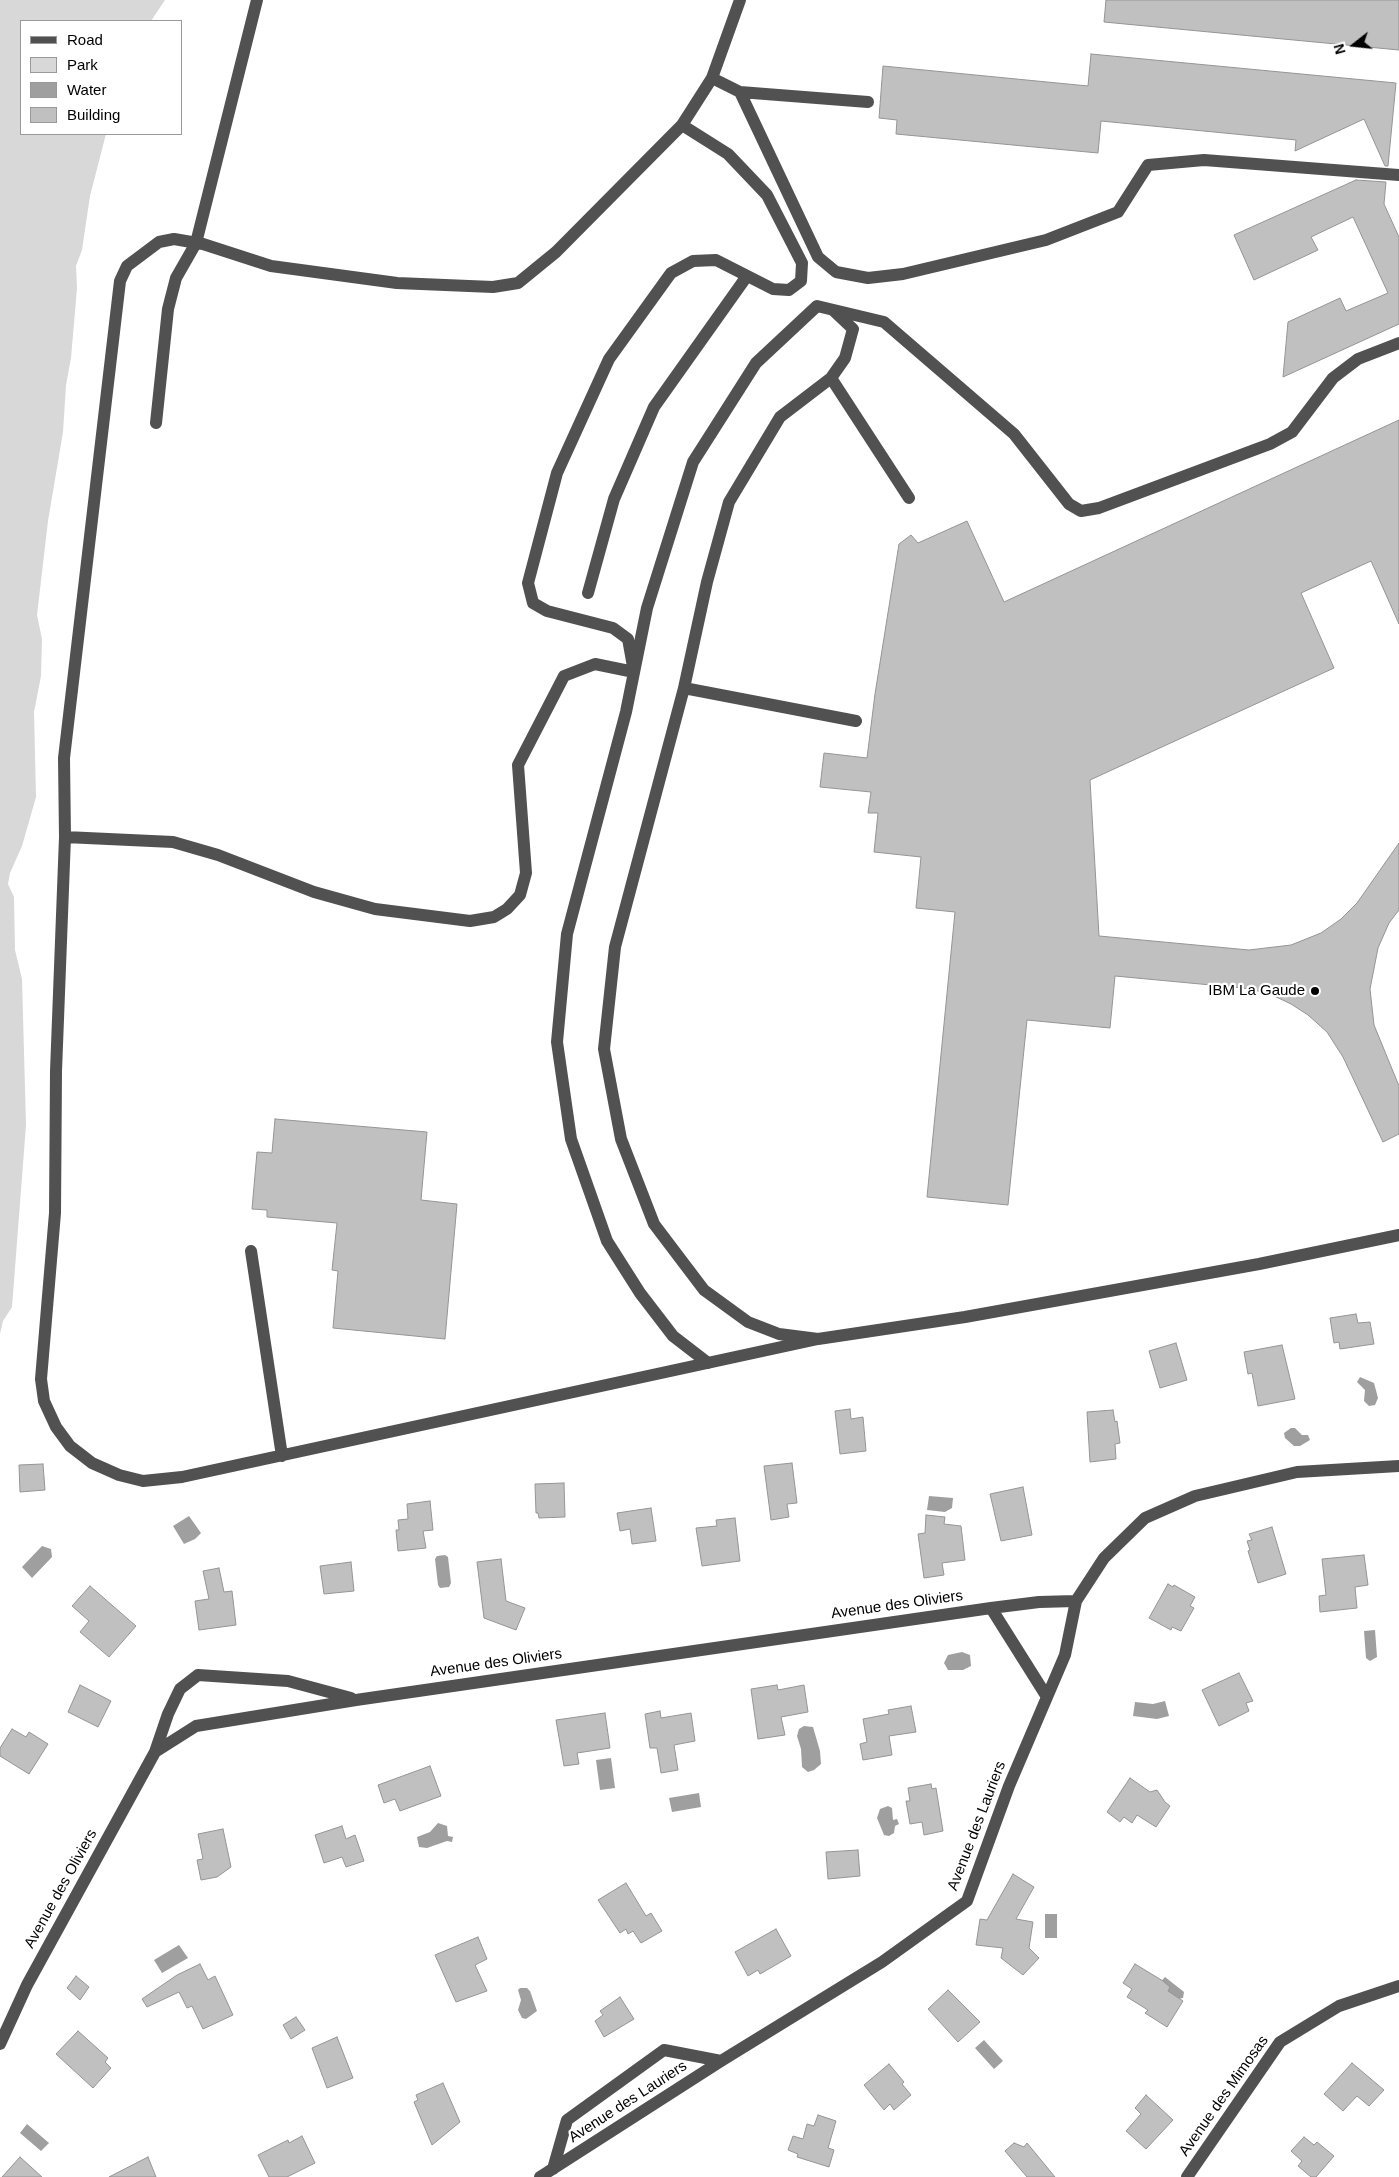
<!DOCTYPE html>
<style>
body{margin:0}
#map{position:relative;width:1399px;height:2177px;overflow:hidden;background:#fff;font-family:Arial,sans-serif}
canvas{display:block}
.legend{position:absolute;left:20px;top:20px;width:162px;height:115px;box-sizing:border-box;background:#fff;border:1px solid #999;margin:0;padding:6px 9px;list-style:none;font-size:15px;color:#000}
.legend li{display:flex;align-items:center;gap:10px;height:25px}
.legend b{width:25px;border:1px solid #999}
.north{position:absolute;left:1329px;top:20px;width:50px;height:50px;-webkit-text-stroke:4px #fff;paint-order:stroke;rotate:254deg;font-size:14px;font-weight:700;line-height:20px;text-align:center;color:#000}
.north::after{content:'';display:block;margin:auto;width:18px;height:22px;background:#000;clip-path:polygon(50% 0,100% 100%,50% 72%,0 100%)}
</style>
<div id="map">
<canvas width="1399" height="2177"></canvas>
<ul class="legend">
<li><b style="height:6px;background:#515151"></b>Road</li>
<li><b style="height:14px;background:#d8d8d8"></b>Park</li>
<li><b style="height:14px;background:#9f9f9f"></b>Water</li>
<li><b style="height:14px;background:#c0c0c0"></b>Building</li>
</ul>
<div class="north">N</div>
</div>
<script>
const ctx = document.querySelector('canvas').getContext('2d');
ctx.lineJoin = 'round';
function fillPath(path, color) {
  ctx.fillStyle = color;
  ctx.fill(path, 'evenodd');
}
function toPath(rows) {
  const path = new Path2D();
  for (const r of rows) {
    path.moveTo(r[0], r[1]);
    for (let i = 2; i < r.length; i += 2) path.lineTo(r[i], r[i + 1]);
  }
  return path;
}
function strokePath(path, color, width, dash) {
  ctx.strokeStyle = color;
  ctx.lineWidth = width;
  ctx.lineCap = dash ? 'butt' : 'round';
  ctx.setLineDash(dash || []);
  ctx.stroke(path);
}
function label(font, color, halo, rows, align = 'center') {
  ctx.font = font + ' Arial,sans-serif';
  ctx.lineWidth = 4.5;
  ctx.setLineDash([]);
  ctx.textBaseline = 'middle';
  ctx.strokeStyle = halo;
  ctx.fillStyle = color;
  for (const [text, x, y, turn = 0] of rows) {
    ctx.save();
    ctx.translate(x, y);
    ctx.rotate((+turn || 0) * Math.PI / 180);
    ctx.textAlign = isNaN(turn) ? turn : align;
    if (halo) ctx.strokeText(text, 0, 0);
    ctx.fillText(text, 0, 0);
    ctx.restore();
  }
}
const green = toPath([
 [0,0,165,0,151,21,21,21,21,134,106,134,90,196,82,250,76,266,77,288,71,358,66,385,63,432,48,521,37,615,42,639,41,676,34,712,36,797,22,846,10,873,8,884,14,897,15,950,22,979,26,1125,12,1307,3,1321,0,1334]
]);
const water = toPath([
 [1360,1377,1374,1383,1378,1398,1375,1405,1369,1406,1364,1401,1365,1390,1357,1382],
 [1291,1428,1295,1428,1302,1435,1308,1435,1310,1440,1300,1446,1294,1446,1285,1438,1284,1433],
 [929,1496,953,1498,952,1508,945,1512,927,1510],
 [189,1516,201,1533,195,1539,184,1544,173,1526],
 [42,1546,51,1549,52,1557,32,1578,22,1567],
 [445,1555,448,1557,451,1583,449,1587,440,1588,438,1585,435,1559,437,1556],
 [1375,1630,1377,1657,1370,1661,1366,1658,1364,1631],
 [962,1652,970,1655,971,1666,963,1670,948,1670,944,1663,948,1655],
 [1165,1701,1169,1716,1157,1719,1133,1716,1135,1702,1153,1704],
 [804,1726,813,1727,820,1751,821,1764,814,1770,808,1772,802,1767,801,1749,797,1736,799,1729],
 [611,1758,615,1788,600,1790,596,1760],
 [699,1793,701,1807,672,1812,669,1798],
 [888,1806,892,1808,893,1820,897,1819,899,1824,895,1826,894,1833,889,1836,884,1835,877,1818,880,1809],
 [438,1823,447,1826,448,1836,453,1837,452,1842,447,1841,427,1848,419,1847,417,1837,430,1832],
 [1045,1914,1057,1914,1057,1938,1045,1938],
 [179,1945,188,1958,162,1973,154,1960],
 [1165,1977,1184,1992,1183,1998,1178,1999,1158,1985],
 [520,1988,527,1988,530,1991,537,2011,526,2019,522,2018,518,2010,521,2000,518,1990],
 [984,2040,1003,2061,994,2069,975,2048],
 [27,2124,49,2143,41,2151,20,2133]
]);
const building = toPath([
 [1106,0,1399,0,1399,50,1104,22,1106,0],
 [1091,54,1396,83,1388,166,1385,166,1364,119,1295,151,1296,140,1101,121,1098,153,896,134,897,120,879,118,883,66,1088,86,1091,54],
 [1356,180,1386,182,1384,204,1399,237,1399,324,1283,377,1288,322,1340,298,1346,311,1388,293,1353,217,1311,237,1318,250,1254,280,1234,235,1356,180],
 [1399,420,1399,624,1371,561,1301,593,1334,668,1090,780,1099,936,1249,950,1291,945,1321,933,1341,919,1357,903,1399,843,1399,910,1389,923,1378,948,1370,989,1374,1025,1399,1086,1399,1134,1383,1142,1343,1057,1327,1032,1308,1015,1291,1004,1268,993,1243,988,1115,976,1110,1028,1027,1020,1008,1205,927,1197,955,912,916,908,921,857,874,852,878,813,868,813,871,792,820,787,824,753,867,758,875,694,899,544,911,535,918,543,967,521,1004,602,1399,420],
 [275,1119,427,1132,421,1200,457,1204,445,1339,333,1328,338,1271,332,1270,337,1223,267,1217,267,1210,252,1209,257,1152,272,1153,275,1119],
 [1356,1314,1358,1323,1370,1322,1374,1344,1340,1349,1339,1342,1334,1343,1330,1318,1356,1314],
 [1176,1343,1187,1380,1160,1388,1149,1351,1176,1343],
 [1282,1345,1295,1399,1258,1406,1252,1373,1248,1374,1244,1352,1282,1345],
 [850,1409,851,1419,863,1417,866,1451,840,1454,835,1411,850,1409],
 [1113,1410,1115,1422,1117,1421,1120,1443,1115,1444,1116,1459,1090,1462,1087,1412,1113,1410],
 [792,1463,797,1503,787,1504,789,1517,771,1520,764,1466,792,1463],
 [43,1464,45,1490,20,1492,19,1465,43,1464],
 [564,1483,565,1517,539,1518,538,1513,536,1513,535,1484,564,1483],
 [1023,1487,1032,1535,1001,1541,990,1494,1023,1487],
 [430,1501,433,1530,423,1531,426,1548,398,1551,396,1530,399,1530,398,1520,408,1519,407,1504,430,1501],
 [651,1508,656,1541,632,1544,630,1529,620,1531,617,1513,651,1508],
 [926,1515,945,1517,944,1524,961,1526,965,1560,942,1563,944,1575,924,1578,918,1534,925,1533,926,1515],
 [735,1518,740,1561,702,1566,696,1528,717,1526,716,1520,735,1518],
 [1272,1527,1286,1574,1258,1583,1248,1551,1250,1550,1247,1541,1252,1540,1249,1534,1272,1527],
 [1364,1555,1368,1585,1355,1587,1357,1608,1320,1612,1319,1596,1326,1595,1322,1559,1364,1555],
 [501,1559,506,1601,525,1608,516,1630,484,1618,477,1562,501,1559],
 [351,1562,354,1591,324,1594,320,1566,351,1562],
 [219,1568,224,1592,232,1591,236,1625,199,1630,195,1601,209,1599,203,1571,219,1568],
 [1168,1584,1173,1587,1174,1585,1195,1597,1190,1606,1194,1608,1181,1631,1172,1627,1171,1630,1149,1618,1168,1584],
 [90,1586,136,1626,109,1657,80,1632,89,1621,72,1606,90,1586],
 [1239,1673,1253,1701,1246,1703,1249,1711,1219,1726,1202,1690,1239,1673],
 [80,1685,111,1701,98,1727,68,1712,80,1685],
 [777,1685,778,1690,804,1685,808,1712,781,1717,785,1735,758,1739,751,1689,777,1685],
 [911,1706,916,1732,889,1736,892,1755,863,1760,860,1744,867,1742,863,1719,889,1714,888,1710,911,1706],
 [660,1711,661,1718,691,1713,695,1741,674,1745,678,1770,661,1773,657,1748,650,1748,645,1714,660,1711],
 [605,1713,610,1748,577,1753,579,1764,564,1766,556,1720,605,1713],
 [12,1729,26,1737,29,1732,48,1744,29,1774,0,1756,0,1748,12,1729],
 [430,1766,441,1796,400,1811,395,1799,384,1803,378,1785,430,1766],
 [1130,1778,1150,1792,1157,1790,1165,1802,1170,1806,1156,1827,1137,1815,1132,1823,1124,1817,1120,1822,1107,1812,1130,1778],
 [931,1784,932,1789,936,1788,943,1831,924,1835,922,1822,910,1824,906,1801,910,1801,908,1788,931,1784],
 [342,1826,346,1839,355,1835,364,1861,346,1867,342,1857,324,1863,315,1835,342,1826],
 [223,1829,231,1867,217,1877,201,1880,197,1860,203,1859,198,1834,223,1829],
 [858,1850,860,1876,828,1879,826,1852,858,1850],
 [1013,1874,1034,1887,1016,1919,1033,1922,1029,1948,1039,1958,1023,1975,1001,1958,1003,1948,976,1945,980,1919,987,1920,1013,1874],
 [626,1883,646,1916,651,1913,662,1931,641,1943,633,1931,628,1934,626,1929,620,1933,598,1900,626,1883],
 [776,1929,791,1956,760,1974,758,1970,748,1976,735,1952,776,1929],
 [478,1937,487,1959,475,1965,487,1991,456,2002,435,1955,478,1937],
 [200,1964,208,1980,215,1976,233,2015,203,2029,192,2006,187,2008,179,1992,147,2007,142,1999,177,1975,200,1964],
 [1135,1964,1163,1981,1170,1987,1168,1991,1183,2001,1167,2027,1145,2013,1148,2010,1127,1997,1132,1989,1123,1983,1135,1964],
 [76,1976,89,1987,80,2000,67,1988,76,1976],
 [948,1990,980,2022,958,2042,928,2009,948,1990],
 [620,1997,634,2019,604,2037,595,2021,603,2015,600,2011,620,1997],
 [296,2017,305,2030,291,2039,283,2025,296,2017],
 [78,2031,108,2058,105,2062,111,2068,93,2088,56,2054,78,2031],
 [337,2037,353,2078,327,2088,312,2048,337,2037],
 [1352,2063,1384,2090,1369,2106,1357,2096,1343,2111,1324,2094,1352,2063],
 [889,2064,904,2082,902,2084,911,2095,894,2110,890,2104,884,2110,864,2085,889,2064],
 [443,2083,460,2122,432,2145,414,2102,418,2100,416,2095,443,2083],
 [1146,2095,1173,2120,1146,2149,1126,2131,1141,2114,1135,2108,1146,2095],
 [818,2115,836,2121,828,2148,834,2150,829,2167,797,2157,798,2154,788,2150,793,2136,803,2139,807,2124,814,2126,818,2115],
 [302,2136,315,2163,287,2177,269,2177,258,2155,288,2140,289,2143,302,2136],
 [1304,2137,1314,2145,1317,2142,1334,2156,1316,2177,1311,2177,1298,2166,1302,2161,1291,2151,1304,2137],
 [1014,2143,1024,2147,1027,2143,1055,2177,1027,2177,1005,2151,1014,2143],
 [20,2157,42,2177,2,2177,20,2157],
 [148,2157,156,2177,109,2177,148,2157]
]);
const minor = toPath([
 [740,0,712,78,740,92,868,102],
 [712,78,682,125,556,252,518,283,493,287,397,283,271,266,203,244,174,239,159,242,127,266,120,281,64,758,65,837,56,1071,55,1213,41,1379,44,1401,56,1427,70,1446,92,1463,119,1475,143,1481,182,1477,818,1339],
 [740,92,818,257,836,272,868,278,903,274,1046,240,1118,212,1148,165,1204,160,1399,175],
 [835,312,853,329,845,358,831,378,780,417,729,502,707,582,684,688,615,947,604,1049,621,1139,654,1224,704,1290,748,1322,779,1334,818,1339,965,1317,1259,1264,1399,1235],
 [831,378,909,498],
 [156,423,168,309,176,278,196,243,257,0],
 [588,593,614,499,654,407,747,276],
 [684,688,856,721],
 [65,837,173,842,218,855,314,892,375,909,470,921,494,917,507,909,520,895,526,873,518,765,564,676,595,664,634,672,628,639,613,628,547,611,533,603,528,583,557,473,609,359,671,273,693,261,716,260,773,289,789,290,801,281,802,263,767,195,728,154,682,125],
 [251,1251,282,1456],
 [708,1363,673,1336,640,1293,607,1241,571,1139,557,1042,567,934,626,712,647,608,693,462,756,363,817,306,884,322,1014,434,1069,504,1081,511,1099,508,1270,444,1292,432,1333,378,1358,359,1399,343],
 [991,1608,1047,1697],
 [155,1752,168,1714,180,1689,198,1675,288,1681,351,1698],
 [0,2044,27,1985,155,1752,196,1726,356,1700,991,1608,1039,1602,1076,1601],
 [553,2169,567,2120,664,2050,721,2061],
 [540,2177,721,2061,882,1962,967,1901,1009,1786,1065,1655,1076,1601,1104,1558,1145,1518,1195,1496,1297,1472,1399,1466],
 [1187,2177,1280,2042,1339,2006,1399,1986]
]);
const markers = [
 [1315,991,5,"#000"]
];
const poiNames = [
 ["IBM La Gaude",1305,991]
];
const streetNames = [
 ["Avenue des Oliviers",897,1605,-8],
 ["Avenue des Oliviers",496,1663,-8],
 ["Avenue des Lauriers",977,1826,-69],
 ["Avenue des Oliviers",61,1889,-61],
 ["Avenue des Mimosas",1224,2096,-55],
 ["Avenue des Lauriers",628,2102,-33]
];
fillPath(green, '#d8d8d8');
fillPath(water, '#9f9f9f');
fillPath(building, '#c0c0c0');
strokePath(building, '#959595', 1);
strokePath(minor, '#515151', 12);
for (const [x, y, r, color] of markers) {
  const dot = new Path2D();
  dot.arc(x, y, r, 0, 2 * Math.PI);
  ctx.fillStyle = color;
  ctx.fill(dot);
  strokePath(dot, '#fff', 2);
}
label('15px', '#000', '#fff', poiNames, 'right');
label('15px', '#000', '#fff', streetNames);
</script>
